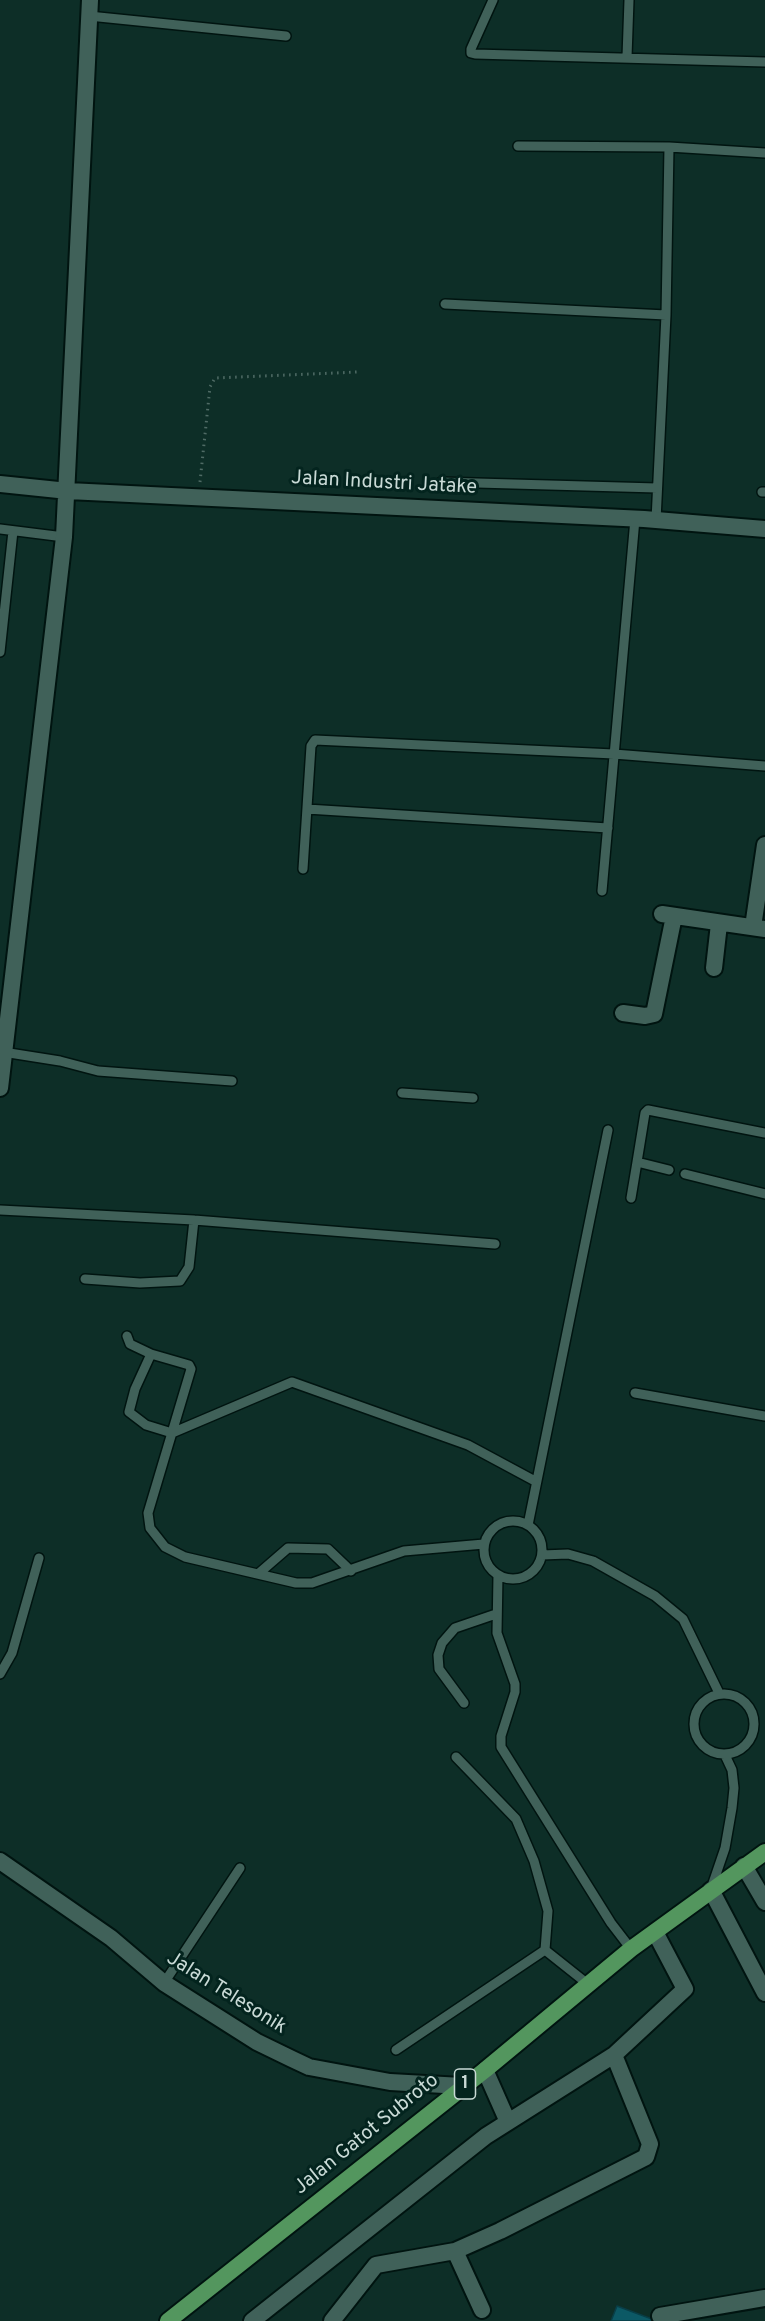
<!DOCTYPE html>
<style>
body{margin:0}
canvas{display:block;background:#0d2e27}
</style>
<canvas width="765" height="2321"></canvas>
<script>
const ctx = document.querySelector('canvas').getContext('2d');
ctx.lineJoin = 'round';
function fillPath(path, color) {
  ctx.fillStyle = color;
  ctx.fill(path, 'evenodd');
}
function toPath(rows) {
  const path = new Path2D();
  for (const r of rows) {
    if (r.length === 3) {
      path.moveTo(r[0] + r[2], r[1]);
      path.arc(r[0], r[1], r[2], 0, 2 * Math.PI);
      continue;
    }
    path.moveTo(r[0], r[1]);
    for (let i = 2; i < r.length; i += 2) path.lineTo(r[i], r[i + 1]);
  }
  return path;
}
function strokePath(path, color, width, dash) {
  ctx.strokeStyle = color;
  ctx.lineWidth = width;
  ctx.lineCap = dash ? 'butt' : 'round';
  ctx.setLineDash(dash || []);
  ctx.stroke(path);
}
function label(font, color, halo, rows, align = 'center') {
  ctx.font = font + ' Overpass,sans-serif';
  ctx.lineWidth = 6;
  ctx.setLineDash([]);
  ctx.textBaseline = 'middle';
  ctx.strokeStyle = halo;
  ctx.fillStyle = color;
  for (const [text, x, y, turn = 0] of rows) {
    ctx.save();
    ctx.translate(x, y);
    ctx.rotate((+turn || 0) * Math.PI / 180);
    ctx.textAlign = isNaN(turn) ? turn : align;
    if (halo) ctx.strokeText(text, 0, 0);
    ctx.fillText(text, 0, 0);
    ctx.restore();
  }
}
const building = toPath([
 [617,2306,657,2321,611,2321,617,2306]
]);
const path = toPath([
 [200,482,210,387,215,378,358,372]
]);
const service = toPath([
 [493,0,471,49,471,53,475,54,765,62],
 [89,16,286,36],
 [627,57,629,0],
 [518,146,669,147,765,153],
 [445,304,666,315],
 [441,482,657,488],
 [762,492,765,492],
 [656,520,666,315,669,147],
 [0,529,64,537],
 [0,652,13,531],
 [307,809,608,828],
 [303,869,311,746,315,740,614,754,765,766],
 [602,891,635,519],
 [3,1052,60,1061,98,1071,232,1081],
 [402,1093,473,1098],
 [637,1162,645,1113,648,1110,765,1133],
 [685,1174,765,1194],
 [631,1198,637,1162,669,1170],
 [0,1210,194,1220,495,1244],
 [85,1279,140,1283,180,1281,189,1267,194,1220],
 [127,1336,130,1344,151,1354,189,1365,191,1369,148,1513,150,1528,165,1547,185,1557,296,1583,312,1583,404,1551,484,1544],
 [151,1354,135,1389,129,1412,146,1425,172,1433,292,1382,468,1445,535,1481],
 [635,1393,765,1416],
 [513,1550,29],
 [528,1525,608,1130],
 [542,1555,568,1554,593,1561,655,1596,683,1619,719,1693],
 [258,1574,288,1548,328,1549,351,1571],
 [498,1575,497,1633,515,1684,515,1692,501,1736,501,1747,611,1923,631,1949],
 [0,1674,12,1653,39,1558],
 [724,1724,30],
 [464,1703,439,1669,438,1655,442,1643,455,1628,496,1614],
 [456,1757,516,1819,534,1861,548,1911,545,1950,589,1985],
 [711,1889,725,1848,732,1808,734,1788,732,1770,725,1755],
 [164,1983,240,1868],
 [396,2050,545,1950]
]);
const minor = toPath([
 [0,484,68,491,644,519,765,529],
 [662,914,765,929],
 [753,927,765,845],
 [714,968,719,924],
 [623,1013,645,1016,654,1014,674,916],
 [0,1088,64,537,90,0],
 [744,1866,765,1902],
 [711,1890,765,1993],
 [485,2070,508,2122],
 [455,2251,482,2310],
 [660,2316,765,2298],
 [252,2321,486,2136,614,2055,685,1989,655,1932],
 [332,2321,376,2265,455,2251,500,2231,646,2157,650,2144,614,2055]
]);
const tertiary = toPath([
 [0,1861,111,1938,164,1983,257,2042,292,2059,309,2067,390,2082,462,2086]
]);
const trunk = toPath([
 [168,2321,485,2070,631,1949,765,1852]
]);
const shields = [
 [465,2084,21]
];
const shieldNames = [
 ["1",465,2084]
];
const streetNames = [
 ["Jalan Industri Jatake",384,484,3],
 ["Jalan Telesonik",226,1994,32],
 ["Jalan Gatot Subroto",367,2135,-39]
];
fillPath(building, '#0c5965');
strokePath(building, '#083e47', 1.5);
strokePath(service, '#001410', 12);
strokePath(minor, '#001410', 20);
strokePath(tertiary, '#001410', 20);
strokePath(trunk, '#001410', 20);
strokePath(path, '#4f6b65', 3, [1.5, 4.5]);
strokePath(service, '#406159', 9);
strokePath(minor, '#406159', 16);
strokePath(tertiary, '#406159', 16);
strokePath(trunk, '#53965e', 16);
for (const [x, y, w] of shields) {
  const box = new Path2D();
  box.roundRect(x - w / 2, y - 15, w, 30, 4.5);
  ctx.fillStyle = '#03241e';
  ctx.fill(box);
  strokePath(box, '#c9dad6', 1.5);
}
label('bold 18px', '#c9dad6', null, shieldNames);
label('20px', '#c9dad6', '#03241e', streetNames);
</script>
